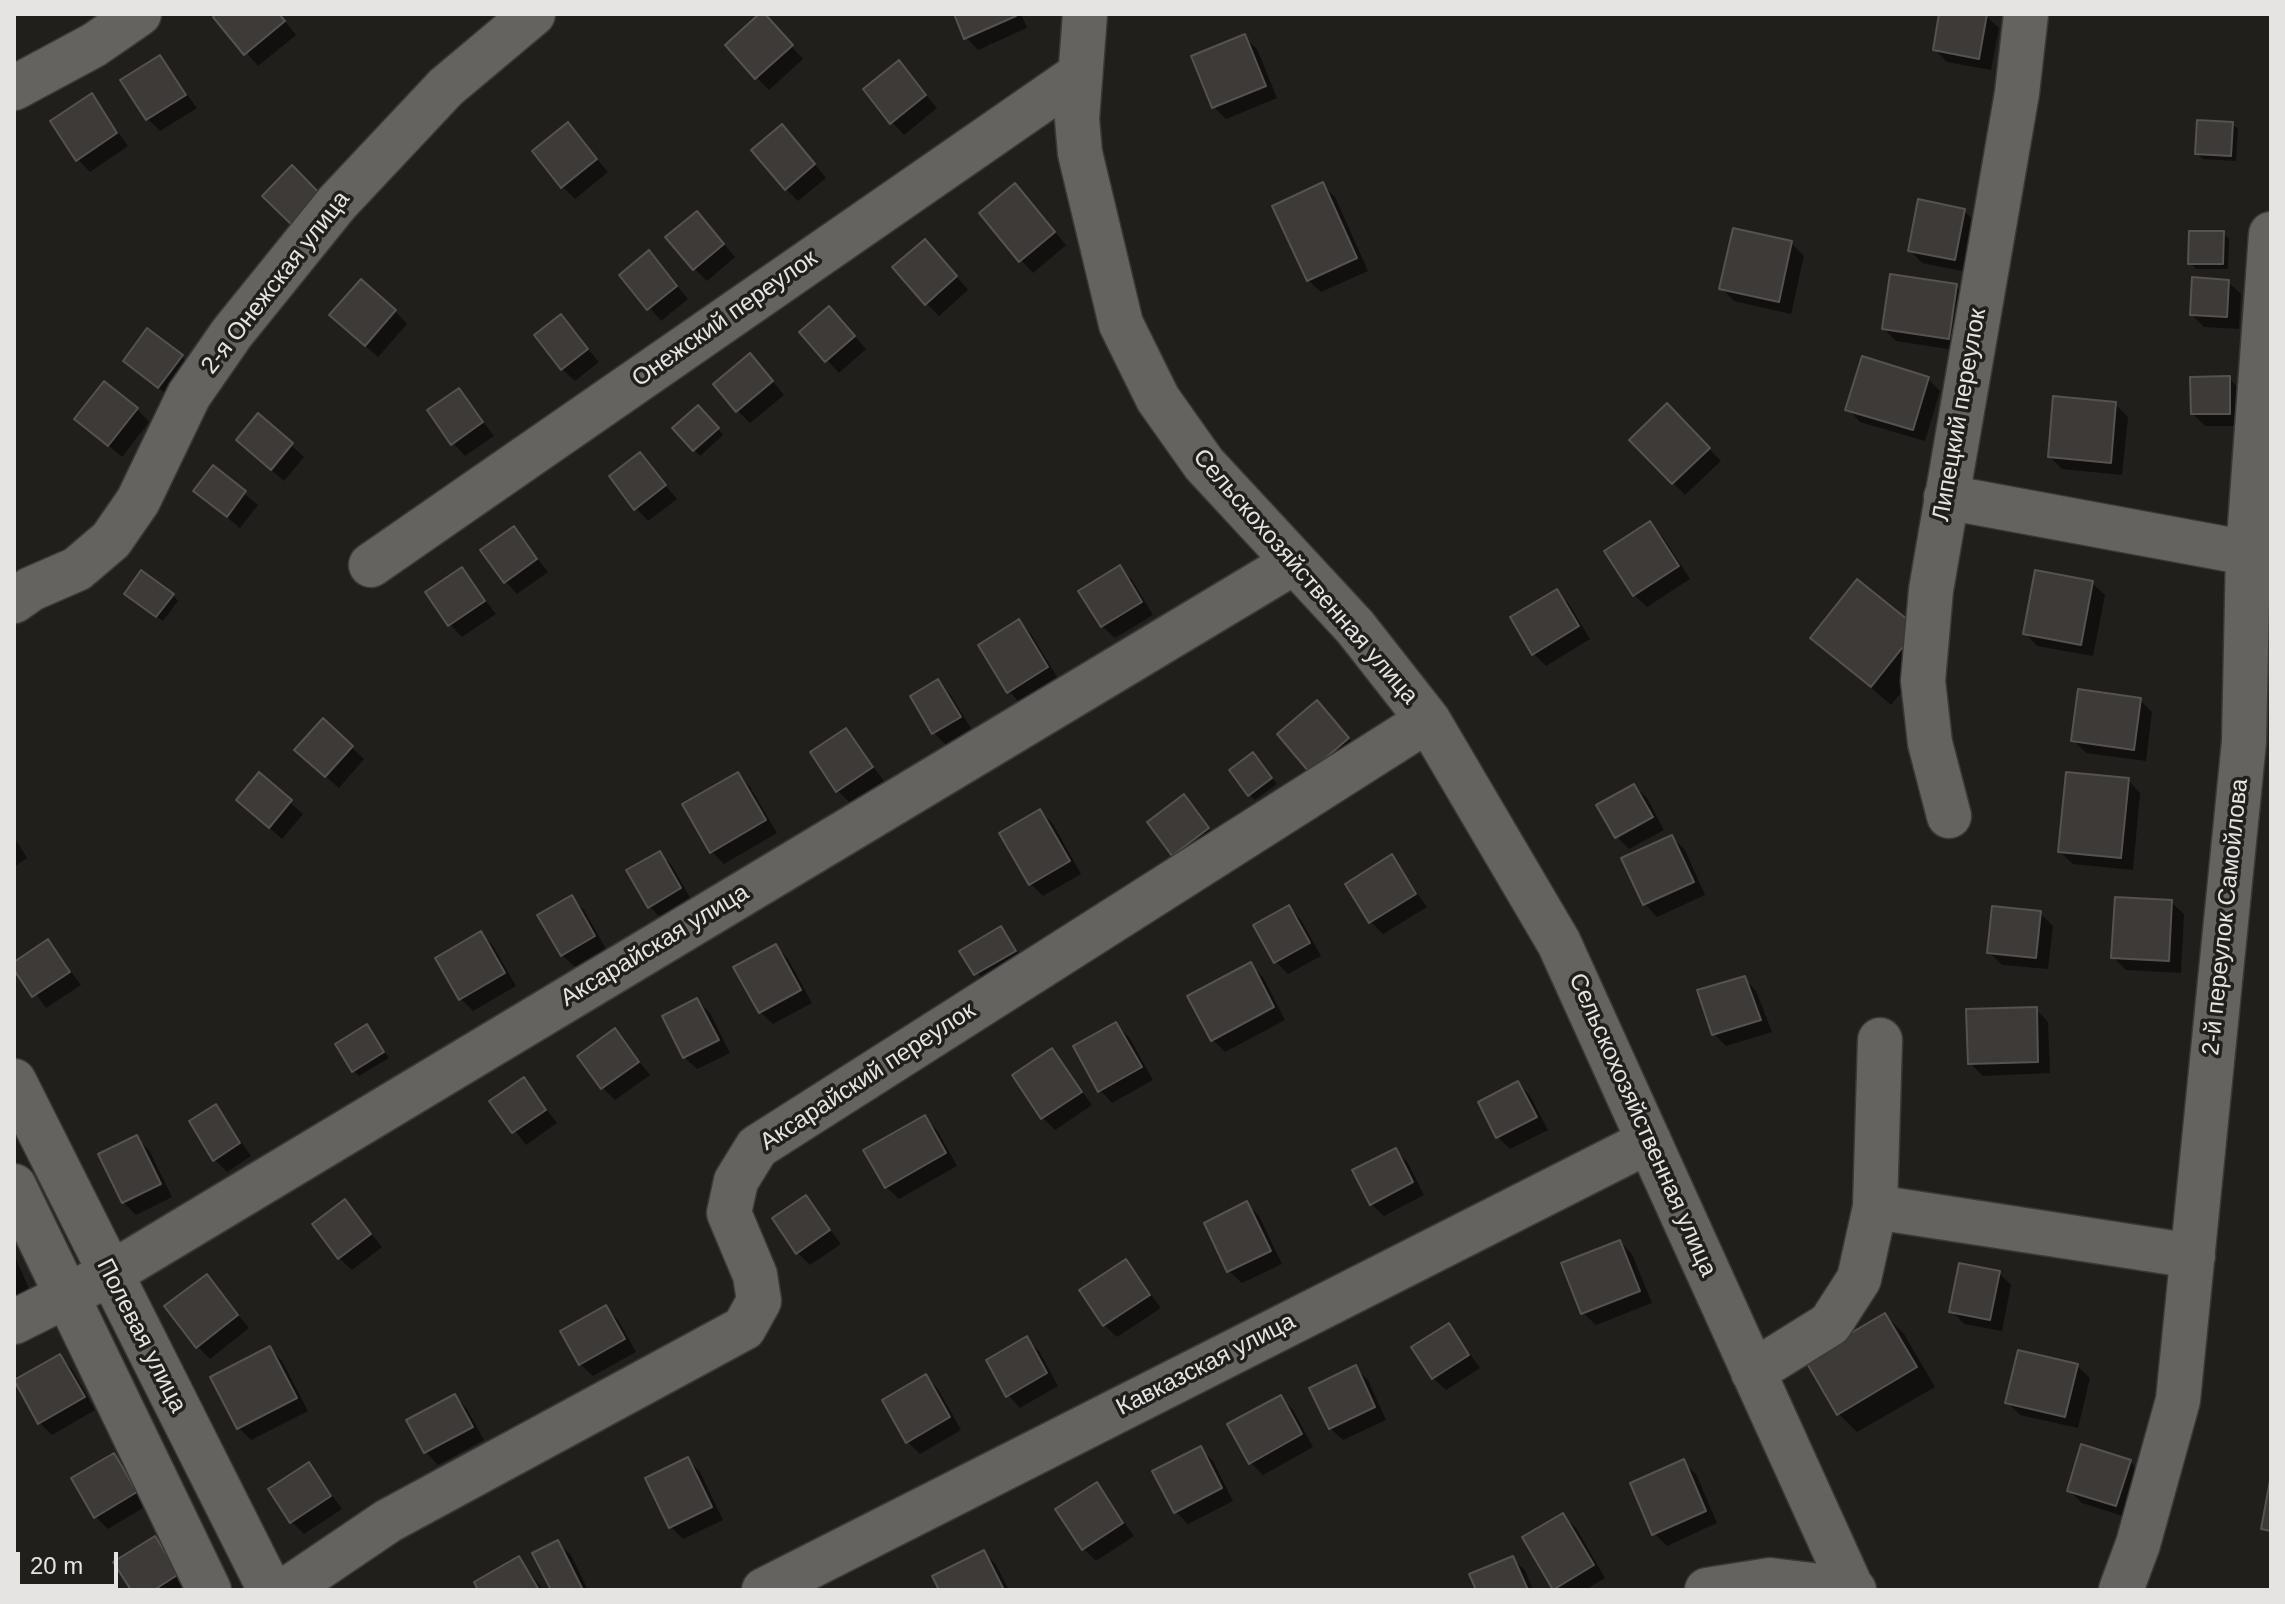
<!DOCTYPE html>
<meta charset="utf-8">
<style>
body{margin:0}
#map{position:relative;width:2285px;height:1604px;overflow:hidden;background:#211f1c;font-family:Arial,sans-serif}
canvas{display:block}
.frame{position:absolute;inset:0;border:16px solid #e5e4e2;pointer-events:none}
.scale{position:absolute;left:16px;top:1552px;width:102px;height:36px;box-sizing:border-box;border:4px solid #e5e4e2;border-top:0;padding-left:10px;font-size:24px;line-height:28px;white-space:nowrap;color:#e5e4e2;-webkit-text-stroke:6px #211f1c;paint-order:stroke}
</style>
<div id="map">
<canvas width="2285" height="1604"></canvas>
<div class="frame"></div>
<div class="scale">20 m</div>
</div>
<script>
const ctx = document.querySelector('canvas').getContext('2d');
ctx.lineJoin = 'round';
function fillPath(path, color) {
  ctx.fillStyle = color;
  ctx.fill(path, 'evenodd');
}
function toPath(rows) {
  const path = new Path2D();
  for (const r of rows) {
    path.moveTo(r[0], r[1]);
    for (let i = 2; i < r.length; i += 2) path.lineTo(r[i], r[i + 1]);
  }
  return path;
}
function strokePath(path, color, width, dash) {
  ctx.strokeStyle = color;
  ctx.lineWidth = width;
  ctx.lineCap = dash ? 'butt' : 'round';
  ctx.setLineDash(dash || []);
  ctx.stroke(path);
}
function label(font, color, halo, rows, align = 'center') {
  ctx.font = font + ' Arial,sans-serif';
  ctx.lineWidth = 7;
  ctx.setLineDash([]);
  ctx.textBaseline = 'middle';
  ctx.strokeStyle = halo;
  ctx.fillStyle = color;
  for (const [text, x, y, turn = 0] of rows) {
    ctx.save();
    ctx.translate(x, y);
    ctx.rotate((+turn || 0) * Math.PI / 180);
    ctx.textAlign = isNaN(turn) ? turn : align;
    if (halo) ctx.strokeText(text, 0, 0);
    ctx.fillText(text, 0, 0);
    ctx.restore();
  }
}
const shadow = toPath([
 [220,14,279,14,296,35,258,66,216,17],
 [762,14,803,59,769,90,756,77],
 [956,14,1021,14,1027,28,978,50,966,37],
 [1941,14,1986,16,1999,28,1991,70,1947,62,1935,50],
 [1244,37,1257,49,1277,98,1226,119,1214,107],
 [160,58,197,108,160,131,148,119],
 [899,63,937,108,904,135,892,122],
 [92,96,128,146,90,172,78,159],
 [2232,124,2238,129,2236,161,2203,159,2197,154],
 [568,125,608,172,575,199,562,186],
 [794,139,826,178,798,201,786,189],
 [1322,185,1335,197,1368,271,1321,292,1308,280],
 [1027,198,1066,245,1033,273,1021,260],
 [1964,211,1977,223,1967,272,1922,263,1910,250],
 [709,226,735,257,707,281,694,268],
 [2223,233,2229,239,2228,269,2196,269,2190,263],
 [1791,243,1804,256,1791,314,1734,301,1722,289],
 [649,253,688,299,661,321,622,275],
 [938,254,968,290,939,316,926,303],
 [2228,282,2241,294,2239,329,2204,327,2192,315],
 [1956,285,1969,298,1961,351,1896,341,1884,329],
 [395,311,407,324,378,357,344,327],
 [561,317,599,362,575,381,562,369],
 [841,321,866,349,839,373,827,360],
 [182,357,194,369,171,398,125,360],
 [762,368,784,395,750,423,737,410],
 [2229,378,2241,391,2242,426,2205,426,2193,414],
 [1928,379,1940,391,1925,441,1860,422,1848,409],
 [459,390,494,436,465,456,453,443],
 [2115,404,2128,417,2122,475,2062,469,2050,457],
 [1667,406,1721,461,1685,495,1632,440],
 [137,409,149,422,122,457,77,419],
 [704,413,723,435,700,456,675,428],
 [259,416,304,457,284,481,251,452],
 [640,455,677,499,648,521,636,508],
 [213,468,258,505,240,528,195,491],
 [1650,524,1662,536,1690,579,1647,607,1634,595],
 [514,529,548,572,517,594,505,581],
 [1119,568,1132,580,1153,615,1115,638,1102,626],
 [462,570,496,614,462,637,450,624],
 [1857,582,1936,649,1891,705,1813,638],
 [2092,583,2105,595,2093,656,2037,646,2025,633],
 [1556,591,1569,604,1590,639,1546,666,1534,654],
 [173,595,178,601,163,621,133,599],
 [1019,622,1031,634,1059,680,1021,704,1009,691],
 [938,681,950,694,972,730,946,745,934,733],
 [2140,700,2152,712,2146,761,2086,753,2074,741],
 [1329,715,1360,751,1310,770],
 [323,721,364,759,339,788,309,762],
 [846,730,884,781,850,803,838,791],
 [1259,760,1277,784,1255,800,1250,795],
 [738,774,750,787,777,833,724,864,712,852],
 [259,775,303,814,282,839,251,812],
 [2128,780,2140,793,2133,870,2073,864,2060,852],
 [1634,786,1647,798,1664,830,1629,849,1617,837],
 [1184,797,1220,842,1186,867,1174,854],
 [1040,811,1053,824,1081,874,1043,896,1031,884],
 [14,837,27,858,14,867],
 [1672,837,1685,850,1705,895,1657,917,1645,904,1624,859],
 [660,853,672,866,692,901,662,919,650,907],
 [1391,857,1427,907,1383,934,1371,922],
 [572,898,584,910,606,949,575,967,562,955],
 [2171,902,2184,914,2181,973,2126,970,2113,957],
 [1289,907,1301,920,1321,956,1288,974,1275,961],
 [2040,913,2053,926,2048,969,2002,965,1989,952],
 [1001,928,1027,964,988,987,962,951],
 [480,933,493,946,516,986,473,1011,461,999,437,959],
 [48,942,81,985,46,1008,14,964],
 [776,946,788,959,812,1003,773,1024,760,1012],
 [1250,965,1263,977,1285,1020,1225,1052,1213,1040],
 [1744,978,1756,991,1772,1032,1726,1046,1714,1034],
 [697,1000,710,1013,730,1053,697,1069,684,1057],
 [2036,1009,2048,1022,2050,1073,1983,1076,1970,1063],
 [1116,1025,1129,1037,1153,1080,1112,1103,1100,1090],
 [367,1027,389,1058,359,1076,353,1070],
 [615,1031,650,1075,615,1100,603,1088],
 [1052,1051,1092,1105,1055,1130,1043,1118],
 [524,1080,557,1123,526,1145,492,1101],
 [1518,1083,1530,1096,1548,1130,1510,1149,1498,1137],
 [216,1107,251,1156,227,1172,214,1159],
 [924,1118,937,1130,957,1166,899,1199,886,1187],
 [136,1138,149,1150,172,1197,136,1215,123,1202],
 [1396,1150,1408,1163,1424,1195,1384,1216,1371,1204],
 [806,1198,841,1244,810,1265,797,1252],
 [345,1202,382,1247,352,1270,339,1258],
 [1247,1204,1259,1216,1282,1264,1242,1283,1229,1271],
 [1620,1242,1632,1254,1652,1303,1596,1325,1583,1313],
 [14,1255,32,1295,14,1304],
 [1126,1262,1161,1308,1117,1337,1104,1325],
 [1999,1273,2011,1285,2002,1331,1964,1324,1952,1311],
 [207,1277,249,1328,210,1359,197,1346],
 [605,1308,618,1320,636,1352,593,1376,580,1364],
 [1885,1315,1904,1334,1935,1387,1857,1432,1839,1414],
 [1449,1325,1480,1368,1446,1390,1433,1378],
 [1027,1339,1039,1351,1058,1386,1020,1408,1008,1395],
 [270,1349,282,1361,308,1411,251,1440,239,1428],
 [59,1356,72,1369,95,1410,52,1435,40,1423],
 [2077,1366,2090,1378,2078,1428,2020,1415,2007,1402],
 [1355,1368,1368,1380,1386,1420,1343,1440,1330,1428],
 [926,1377,938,1389,961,1430,920,1454,907,1441],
 [455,1396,467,1409,484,1440,438,1465,426,1452,409,1421],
 [1280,1397,1293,1410,1313,1447,1263,1475,1251,1463,1230,1425],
 [1201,1449,1213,1461,1233,1501,1188,1524,1175,1511],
 [114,1455,126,1468,148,1505,108,1529,96,1517],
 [688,1460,700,1472,723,1520,683,1539,671,1527],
 [2130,1461,2142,1474,2129,1518,2082,1503,2069,1490],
 [1683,1462,1696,1474,1717,1523,1667,1546,1654,1533],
 [309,1464,342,1509,304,1534,292,1522],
 [1097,1485,1134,1536,1096,1561,1083,1548],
 [1563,1516,1576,1528,1605,1578,1585,1590,1554,1589],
 [155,1538,167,1551,185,1590,134,1590],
 [558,1543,571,1555,588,1590,553,1590],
 [984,1552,996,1565,1009,1590,941,1590],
 [519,1558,543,1590,481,1590],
 [1512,1558,1525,1570,1533,1590,1478,1590]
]);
const building = toPath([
 [217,14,279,14,285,21,244,55,213,17,217,14],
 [759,14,765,14,793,45,755,79,725,45,759,14],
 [954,14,1016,14,1016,16,964,39,954,14],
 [1939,14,1987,14,1979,59,1933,50,1939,14],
 [1245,34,1266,86,1212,108,1191,56,1245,34],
 [160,55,186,95,146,120,120,80,160,55],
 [899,60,926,95,890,124,863,89,899,60],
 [92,93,117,133,76,161,50,121,92,93],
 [2197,120,2233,122,2231,156,2195,154,2197,120],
 [568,122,597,159,561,188,532,151,568,122],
 [782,124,815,164,785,190,751,150,782,124],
 [292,165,324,198,294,227,262,196,292,165],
 [1323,182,1357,258,1307,281,1272,206,1323,182],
 [1015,183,1055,232,1019,262,979,213,1015,183],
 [1918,199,1965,209,1955,260,1908,251,1918,199],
 [697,211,724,244,693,270,665,237,697,211],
 [1733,228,1792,241,1779,302,1719,289,1733,228],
 [2189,231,2224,231,2223,264,2188,264,2189,231],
 [925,239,957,276,925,305,892,267,925,239],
 [649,250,677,286,647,310,619,275,649,250],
 [1890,274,1957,284,1949,339,1882,329,1890,274],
 [2192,277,2229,280,2227,317,2190,315,2192,277],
 [361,279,396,310,365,346,329,315,361,279],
 [829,306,855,336,825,362,799,332,829,306],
 [561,314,588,349,561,370,534,335,561,314],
 [147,328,183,355,158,388,123,361,147,328],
 [750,353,773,381,736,412,713,384,750,353],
 [1862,356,1929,377,1913,430,1845,410,1862,356],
 [2230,376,2230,414,2191,414,2190,377,2230,376],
 [104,381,138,408,108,446,74,419,104,381],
 [459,388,483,422,451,445,427,410,459,388],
 [2053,396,2116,402,2111,463,2048,457,2053,396],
 [1667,403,1710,448,1672,484,1629,440,1667,403],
 [698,405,719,428,693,451,672,428,698,405],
 [258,413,293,443,271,470,236,440,258,413],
 [640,452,666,485,634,510,609,476,640,452],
 [213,465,246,491,227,517,193,491,213,465],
 [1650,521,1679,566,1633,596,1604,551,1650,521],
 [514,526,537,559,504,583,480,550,514,526],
 [1120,565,1142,602,1101,627,1078,591,1120,565],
 [462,567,485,601,448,626,425,592,462,567],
 [141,570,174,594,156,617,124,594,141,570],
 [2035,570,2093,581,2081,645,2023,634,2035,570],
 [1857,579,1918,628,1871,687,1810,638,1857,579],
 [1557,589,1579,626,1532,655,1510,617,1557,589],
 [1019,619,1048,667,1007,693,978,645,1019,619],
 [938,679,961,717,932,734,910,696,938,679],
 [2078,689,2141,698,2134,750,2071,741,2078,689],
 [1317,700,1349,738,1309,772,1277,734,1317,700],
 [323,718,353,746,325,777,294,750,323,718],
 [846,728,873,767,836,792,810,752,846,728],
 [1253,752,1272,778,1248,796,1229,770,1253,752],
 [259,772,292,800,269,828,236,800,259,772],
 [738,772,766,820,710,853,682,804,738,772],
 [2066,772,2129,778,2121,858,2058,852,2066,772],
 [1634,784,1653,817,1615,838,1596,805,1634,784],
 [1184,794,1209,828,1172,856,1147,822,1184,794],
 [1040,809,1070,861,1029,885,999,833,1040,809],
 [1672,835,1694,882,1643,905,1621,858,1672,835],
 [660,851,681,888,648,908,626,870,660,851],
 [1392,854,1416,894,1369,923,1345,884,1392,854],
 [572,895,595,936,561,956,537,915,572,895],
 [2115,897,2172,900,2169,961,2111,958,2115,897],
 [1289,905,1310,943,1274,963,1253,925,1289,905],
 [1992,906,2041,911,2036,958,1987,953,1992,906],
 [1001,926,1016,951,974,975,959,951,1001,926],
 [481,931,505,973,459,1000,435,958,481,931],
 [48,939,70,972,32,997,14,970,14,962,48,939],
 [776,944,801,990,759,1013,733,967,776,944],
 [1251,962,1274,1007,1211,1041,1187,996,1251,962],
 [1745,976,1761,1020,1712,1035,1697,990,1745,976],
 [697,998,719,1040,683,1058,662,1016,697,998],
 [2037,1007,2038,1062,1968,1064,1966,1009,2037,1007],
 [1116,1022,1142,1067,1098,1092,1073,1046,1116,1022],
 [367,1024,384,1052,352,1072,335,1044,367,1024],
 [615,1028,639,1062,601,1089,577,1056,615,1028],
 [1052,1048,1082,1092,1041,1119,1012,1075,1052,1048],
 [524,1077,546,1110,512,1133,489,1101,524,1077],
 [1518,1081,1537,1117,1496,1138,1478,1102,1518,1081],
 [216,1104,240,1143,213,1161,189,1121,216,1104],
 [925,1115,946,1153,885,1188,863,1150,925,1115],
 [137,1135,161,1184,122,1203,98,1154,137,1135],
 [1396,1148,1413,1182,1370,1205,1352,1170,1396,1148],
 [806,1195,830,1230,796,1254,772,1218,806,1195],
 [345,1199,371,1234,338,1259,312,1224,345,1199],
 [1247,1201,1271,1251,1227,1272,1204,1223,1247,1201],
 [1620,1240,1640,1291,1581,1314,1561,1263,1620,1240],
 [1126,1259,1150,1295,1103,1326,1079,1290,1126,1259],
 [1959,1263,2000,1271,1990,1320,1949,1312,1959,1263],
 [207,1274,238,1315,196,1348,164,1306,207,1274],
 [606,1305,625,1339,579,1365,560,1331,606,1305],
 [1885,1313,1917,1367,1837,1415,1805,1360,1885,1313],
 [1449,1323,1469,1355,1432,1379,1411,1347,1449,1323],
 [1027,1336,1047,1373,1006,1397,986,1360,1027,1336],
 [270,1346,297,1398,237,1429,210,1377,270,1346],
 [2018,1350,2078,1364,2065,1417,2005,1403,2018,1350],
 [60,1354,85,1397,38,1424,14,1380,60,1354],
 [1356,1365,1375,1407,1329,1429,1309,1388,1356,1365],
 [926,1374,950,1417,906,1443,882,1400,926,1374],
 [455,1394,473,1427,424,1453,406,1420,455,1394],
 [1281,1395,1302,1434,1249,1464,1227,1424,1281,1395],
 [2081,1444,2131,1460,2116,1506,2067,1491,2081,1444],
 [1201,1446,1222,1488,1174,1513,1152,1471,1201,1446],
 [114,1453,137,1492,94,1518,71,1478,114,1453],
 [688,1457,712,1507,669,1528,645,1478,688,1457],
 [1684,1459,1706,1511,1652,1535,1630,1483,1684,1459],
 [309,1462,331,1496,290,1523,268,1489,309,1462],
 [2271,1475,2271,1531,2261,1529,2271,1475],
 [1097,1482,1123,1523,1082,1550,1055,1509,1097,1482],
 [1563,1513,1594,1565,1553,1590,1522,1537,1563,1513],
 [155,1536,179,1574,154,1590,131,1590,113,1562,155,1536],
 [558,1540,583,1590,551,1590,532,1553,558,1540],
 [984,1550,1004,1590,939,1590,932,1576,984,1550],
 [519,1556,539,1590,478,1590,474,1582,519,1556],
 [1513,1556,1528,1590,1476,1590,1469,1574,1513,1556]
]);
const minor = toPath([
 [1085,14,1077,119,1080,153,1121,324,1158,399,1204,464,1355,627,1428,720,1559,943,1852,1589],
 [14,88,94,45,139,14],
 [1946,497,2248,553],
 [371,565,1080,74],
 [14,601,31,589,77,569,111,540,138,501,189,395,232,333,337,203,446,87,533,14],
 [1949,816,1930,743,1923,681,1931,590,2017,93,2026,14],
 [14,1081,270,1590],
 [14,1186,209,1590],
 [1875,1207,2193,1256],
 [14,1322,110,1274,1293,563],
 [1753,1372,1830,1324,1859,1279,1875,1207,1880,1040],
 [286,1590,388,1521,744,1328,759,1301,755,1275,729,1213,736,1181,757,1147,1428,720],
 [764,1590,1649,1141],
 [1707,1590,1770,1580,1854,1590],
 [2121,1590,2138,1544,2178,1400,2244,742,2248,553,2271,234]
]);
const streetNames = [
 ["2-я Онежская улица",276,283,-52],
 ["Онежский переулок",725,319,-35],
 ["Липецкий переулок",1960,415,-80],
 ["Сельскохозяйственная улица",1305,577,49],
 ["2-й переулок Самойлова",2226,917,-84],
 ["Аксарайская улица",655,946,-31],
 ["Аксарайский переулок",868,1077,-33],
 ["Сельскохозяйственная улица",1642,1125,66],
 ["Полевая улица",141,1336,63],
 ["Кавказская улица",1206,1365,-27]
];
fillPath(shadow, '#0007');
fillPath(building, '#3d3a38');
strokePath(building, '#565251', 2);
strokePath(minor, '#3b3937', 47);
strokePath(minor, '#656360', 44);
label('24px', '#e5e4e2', '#211f1c', streetNames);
</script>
